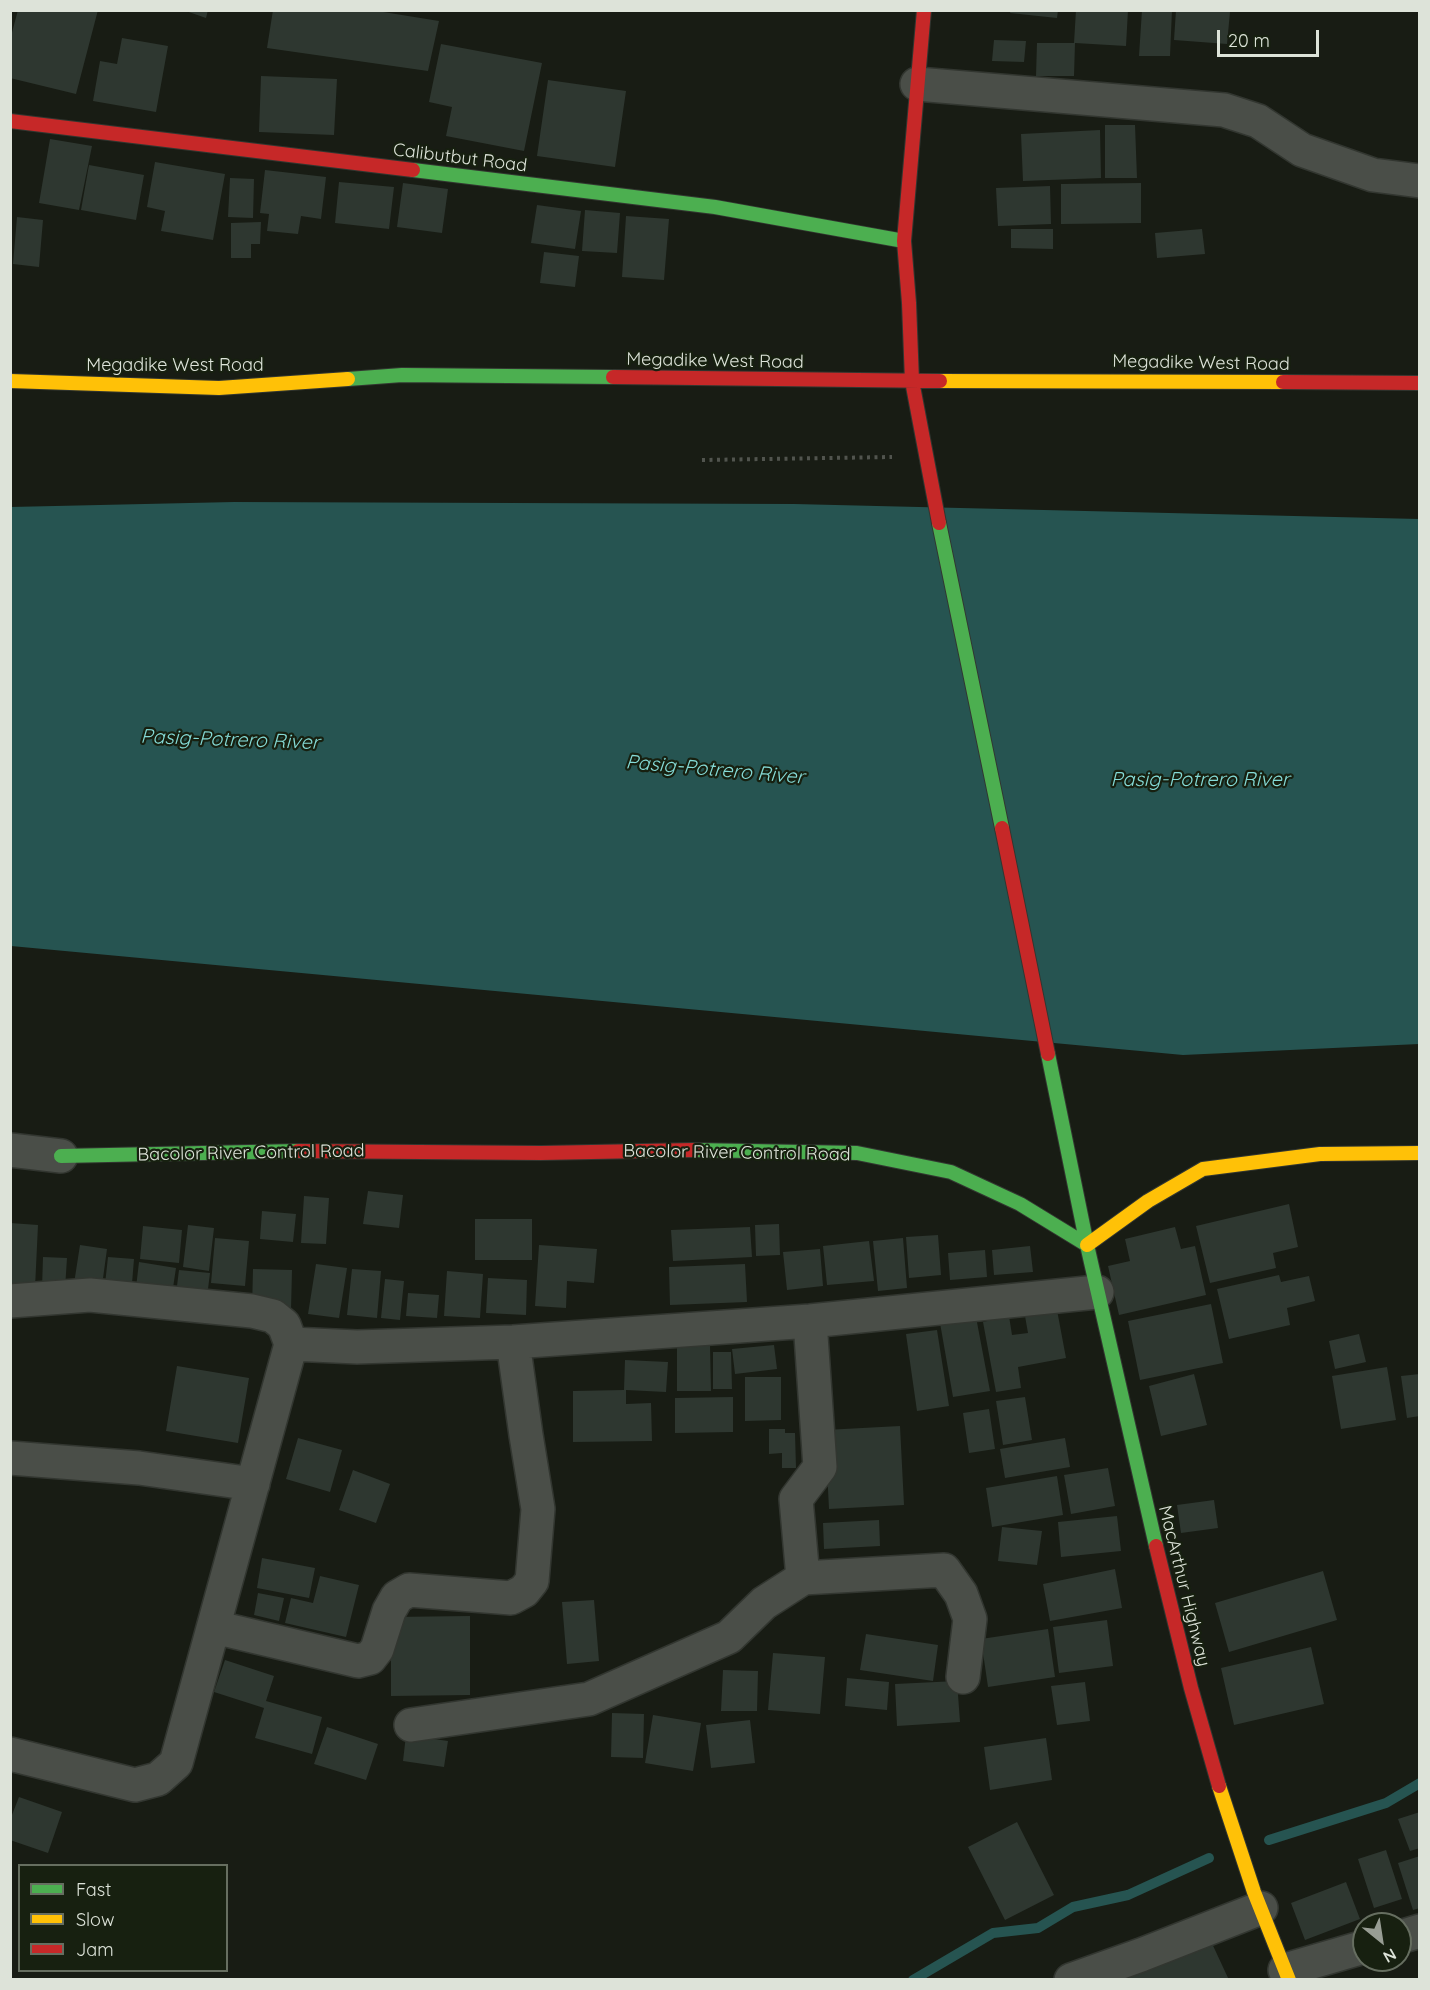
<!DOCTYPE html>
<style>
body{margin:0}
#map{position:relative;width:1430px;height:1990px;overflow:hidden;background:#181c14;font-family:Quicksand,sans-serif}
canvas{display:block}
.frame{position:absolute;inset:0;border:12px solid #dde3d9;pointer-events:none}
.legend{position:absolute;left:18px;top:1864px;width:210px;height:108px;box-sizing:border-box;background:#172010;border:2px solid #666e60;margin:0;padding:8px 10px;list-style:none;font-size:18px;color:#dde3d9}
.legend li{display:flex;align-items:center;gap:12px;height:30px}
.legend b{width:30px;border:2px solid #666e60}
.north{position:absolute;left:1352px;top:1912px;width:60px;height:60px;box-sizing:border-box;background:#172010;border:2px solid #666e60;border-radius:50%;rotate:150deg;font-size:16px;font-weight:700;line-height:24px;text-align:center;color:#dde3d9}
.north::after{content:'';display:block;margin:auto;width:21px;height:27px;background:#989d94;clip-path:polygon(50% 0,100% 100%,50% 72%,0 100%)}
.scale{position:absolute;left:1217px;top:30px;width:102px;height:27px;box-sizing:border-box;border:3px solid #dde3d9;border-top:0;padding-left:8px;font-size:18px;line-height:21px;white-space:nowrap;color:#dde3d9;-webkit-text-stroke:4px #172010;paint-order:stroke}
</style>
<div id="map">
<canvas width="1430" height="1990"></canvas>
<div class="frame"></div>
<ul class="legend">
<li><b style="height:8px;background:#4caf50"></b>Fast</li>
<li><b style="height:8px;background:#ffc107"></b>Slow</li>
<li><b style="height:8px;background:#c62828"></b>Jam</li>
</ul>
<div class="north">N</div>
<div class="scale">20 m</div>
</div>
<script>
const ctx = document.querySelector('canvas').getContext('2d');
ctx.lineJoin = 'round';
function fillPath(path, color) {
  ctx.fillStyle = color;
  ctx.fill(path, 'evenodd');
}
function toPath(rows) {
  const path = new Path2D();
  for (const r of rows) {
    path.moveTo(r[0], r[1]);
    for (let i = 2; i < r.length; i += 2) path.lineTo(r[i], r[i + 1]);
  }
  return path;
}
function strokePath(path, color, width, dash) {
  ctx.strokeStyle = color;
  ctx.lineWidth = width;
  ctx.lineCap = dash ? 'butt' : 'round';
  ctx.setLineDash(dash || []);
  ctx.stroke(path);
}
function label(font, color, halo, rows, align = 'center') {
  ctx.font = font + ' Quicksand,sans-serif';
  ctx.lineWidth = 4.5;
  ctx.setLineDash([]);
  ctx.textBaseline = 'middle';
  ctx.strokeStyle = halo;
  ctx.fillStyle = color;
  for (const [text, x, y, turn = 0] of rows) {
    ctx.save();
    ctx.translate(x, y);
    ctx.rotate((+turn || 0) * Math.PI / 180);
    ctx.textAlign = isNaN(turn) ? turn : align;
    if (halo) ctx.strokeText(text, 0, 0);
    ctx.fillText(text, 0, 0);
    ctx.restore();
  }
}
const water = toPath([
 [234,502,794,504,1419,519,1419,1044,1183,1055,11,946,10,507]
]);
const stream = toPath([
 [1269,1840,1386,1803,1420,1783],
 [913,1980,993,1933,1038,1928,1073,1907,1128,1895,1209,1858]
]);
const building = toPath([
 [18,10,98,10,76,94,10,78,10,40],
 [183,10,208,10,206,18],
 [273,10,371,10,439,21,428,71,267,48],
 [1011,10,1058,10,1057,18,1010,13],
 [1076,10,1128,10,1126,46,1075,43,1074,76,1036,76,1037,43,1074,43],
 [1142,10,1172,10,1170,56,1139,56],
 [1176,10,1230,12,1227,44,1174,40],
 [122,38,168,46,156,112,93,101,100,61,117,64],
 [994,40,1026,41,1024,62,992,61],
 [441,44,542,63,524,151,446,136,452,107,429,102],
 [261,76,337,79,334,135,259,132],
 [548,80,626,91,615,167,537,156],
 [1105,125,1135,125,1137,178,1105,178],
 [1100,130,1101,178,1023,181,1021,134],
 [50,139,92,146,79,210,39,203],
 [155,162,225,174,213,240,161,231,165,211,147,207],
 [89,165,144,175,136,220,81,210],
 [265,170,326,177,321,219,301,216,298,234,267,231,269,214,260,213],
 [230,178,254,179,253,218,228,217],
 [339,182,394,187,389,229,335,223],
 [403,183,448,189,442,233,397,227],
 [1141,183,1141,223,1061,224,1061,184],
 [1050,186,1051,224,998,226,996,188],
 [537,205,581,211,575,249,531,243],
 [585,210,620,213,617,253,582,251],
 [626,216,669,219,664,280,622,277],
 [17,217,43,220,39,267,13,264],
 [261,222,260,244,251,244,251,258,231,258,231,223],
 [1011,229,1053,229,1053,249,1011,248],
 [1202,229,1205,254,1157,258,1155,233],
 [544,252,579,256,575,287,540,283],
 [368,1191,403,1195,399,1228,363,1224],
 [304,1196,329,1198,326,1244,301,1243],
 [1289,1204,1298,1247,1273,1253,1276,1268,1210,1283,1196,1226],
 [262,1211,296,1214,293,1242,260,1239],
 [475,1219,532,1219,532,1260,475,1260],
 [10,1223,38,1225,35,1288,10,1287],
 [779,1224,780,1255,756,1256,755,1225],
 [188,1225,214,1228,209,1271,183,1267],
 [143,1226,182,1230,179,1263,140,1259],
 [750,1227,752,1257,673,1261,671,1230],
 [1175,1227,1181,1249,1195,1246,1206,1295,1119,1315,1108,1266,1130,1261,1125,1239],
 [938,1235,941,1275,909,1278,906,1237],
 [215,1238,249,1241,245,1286,211,1283],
 [903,1238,907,1288,878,1291,873,1241],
 [869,1241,874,1281,827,1285,823,1246],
 [80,1245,107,1249,101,1293,73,1290],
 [539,1245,597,1249,594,1283,567,1281,566,1308,535,1306],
 [1030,1246,1033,1272,994,1275,992,1250],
 [820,1249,823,1286,787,1290,783,1252],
 [985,1250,987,1277,950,1280,948,1253],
 [43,1257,67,1258,65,1289,42,1288],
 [108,1257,134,1259,131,1296,104,1293],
 [139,1262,176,1268,171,1301,135,1296],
 [316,1264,347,1268,339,1318,308,1314],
 [745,1264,747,1302,670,1305,669,1267],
 [253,1269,292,1270,291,1310,252,1309],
 [352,1269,381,1271,377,1318,347,1315],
 [179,1270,210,1273,206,1305,175,1302],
 [447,1271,483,1274,480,1318,444,1316],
 [1279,1275,1281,1282,1309,1276,1315,1301,1287,1308,1290,1325,1229,1339,1217,1289],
 [488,1278,527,1280,526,1315,486,1313],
 [385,1279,404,1281,400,1320,381,1318],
 [408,1293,439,1295,437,1318,406,1316],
 [1211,1304,1223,1363,1140,1380,1128,1321],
 [1057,1310,1066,1358,1018,1367,1021,1388,996,1392,983,1322,1009,1316,1012,1335,1028,1333,1025,1316],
 [976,1317,990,1391,953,1397,940,1323],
 [937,1330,949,1406,917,1411,906,1334],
 [1359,1334,1366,1362,1335,1369,1329,1341],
 [710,1345,711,1391,677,1391,677,1346],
 [774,1345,777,1369,735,1374,732,1349],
 [713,1352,731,1352,732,1389,713,1389],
 [625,1360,668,1362,666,1392,626,1390,626,1404,651,1403,652,1441,573,1442,573,1391,624,1390],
 [177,1366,249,1378,238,1443,166,1431],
 [1387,1367,1396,1420,1341,1429,1332,1376],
 [1194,1374,1207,1425,1161,1436,1149,1386],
 [1420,1374,1420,1416,1407,1418,1401,1376],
 [745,1377,781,1377,781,1420,745,1421],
 [733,1397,733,1432,675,1433,675,1398],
 [1025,1397,1032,1440,1003,1445,996,1401],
 [989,1409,995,1449,969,1453,963,1413],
 [900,1426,904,1505,829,1509,825,1430],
 [769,1429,785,1429,785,1433,795,1433,796,1468,782,1468,782,1453,769,1454],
 [298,1438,342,1450,330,1492,286,1479],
 [1065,1438,1070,1467,1005,1478,1000,1449],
 [1108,1468,1115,1506,1071,1514,1064,1475],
 [353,1470,390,1484,376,1523,339,1510],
 [1057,1476,1063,1515,992,1527,986,1488],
 [1214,1500,1218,1528,1181,1533,1177,1505],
 [1117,1516,1121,1551,1061,1557,1058,1522],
 [879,1520,880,1546,824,1549,823,1523],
 [1002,1527,1042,1531,1037,1565,998,1561],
 [262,1558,315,1568,309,1598,257,1588],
 [1115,1569,1122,1608,1050,1621,1043,1584],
 [1323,1571,1337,1620,1229,1652,1215,1603],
 [320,1576,359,1585,346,1637,285,1623,291,1598,313,1603],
 [258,1593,284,1598,279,1621,254,1615],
 [594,1600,599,1661,567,1664,562,1602],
 [470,1616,470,1695,391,1696,391,1617],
 [1107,1620,1113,1666,1059,1673,1053,1627],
 [1048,1629,1055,1677,988,1687,981,1639],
 [866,1634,938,1645,933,1681,860,1670],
 [1311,1647,1324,1704,1234,1725,1221,1668],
 [773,1653,825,1657,820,1714,768,1710],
 [225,1660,274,1676,266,1701,322,1717,312,1754,255,1738,264,1708,214,1692],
 [723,1670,758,1671,757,1711,721,1711],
 [847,1678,889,1682,887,1710,845,1706],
 [957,1681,960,1722,897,1726,895,1684],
 [1085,1682,1090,1721,1057,1725,1051,1686],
 [612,1713,644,1714,643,1758,611,1757],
 [653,1715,701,1723,693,1771,645,1763],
 [750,1720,755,1763,711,1768,706,1725],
 [327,1727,378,1744,366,1780,314,1764],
 [406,1735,448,1741,444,1767,403,1761],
 [1046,1738,1052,1780,990,1790,984,1747],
 [19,1797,62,1812,48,1853,10,1840,10,1820],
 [1420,1812,1420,1848,1410,1851,1398,1819],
 [1017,1822,1054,1895,1005,1920,968,1847],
 [1386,1850,1402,1899,1374,1908,1358,1859],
 [1420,1856,1420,1908,1413,1910,1398,1863],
 [1346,1882,1360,1919,1305,1940,1291,1903],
 [1209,1937,1229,1980,1129,1980,1127,1976]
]);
const path = toPath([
 [702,460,892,457]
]);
const street = toPath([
 [917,84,1224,110,1258,121,1302,150,1373,175,1420,181],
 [10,1150,61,1156],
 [10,1301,90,1295,252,1311,273,1316,284,1325,291,1344,176,1763,158,1779,135,1785,10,1754],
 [291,1344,357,1347,513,1342,810,1321,1097,1292],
 [10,1458,139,1468,253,1484],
 [803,1578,944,1570,961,1594,970,1619,963,1677],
 [214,1627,358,1661,370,1658,377,1649,389,1611,397,1597,409,1590,511,1598,524,1591,532,1581,538,1509,526,1435,513,1342],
 [411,1725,589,1699,729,1637,764,1603,803,1578,796,1499,820,1467,810,1321],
 [1400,1937,1420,1931],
 [1285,1970,1364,1947],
 [1071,1980,1141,1955,1261,1908]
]);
const fast = toPath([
 [413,170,715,207,904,241],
 [348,379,402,375,613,377],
 [939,523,1002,828],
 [1048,1054,1087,1245,1156,1546],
 [694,1150,857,1153,951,1172,1020,1204,1087,1245],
 [61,1156,298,1151]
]);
const slow = toPath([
 [10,381,219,388,348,379],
 [940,381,1283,382],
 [1087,1245,1148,1201,1203,1169,1320,1154,1420,1153],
 [1219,1786,1254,1892,1289,1980]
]);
const jam = toPath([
 [924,10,904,241,909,303,912,381,939,523],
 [10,121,413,170],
 [613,377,940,381],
 [1283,382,1420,383],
 [1002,828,1048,1054],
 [298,1151,541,1153,694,1150],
 [1156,1546,1191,1688,1219,1786]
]);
const streetNames = [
 ["Calibutbut Road",460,158,7],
 ["Megadike West Road",715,361,1],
 ["Megadike West Road",1201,363,1],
 ["Megadike West Road",175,366],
 ["Bacolor River Control Road",251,1153,-1],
 ["Bacolor River Control Road",737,1153,1],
 ["MacArthur Highway",1184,1586,76]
];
const waterNames = [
 ["Pasig-Potrero River",230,740,2],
 ["Pasig-Potrero River",715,770,5],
 ["Pasig-Potrero River",1200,780]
];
fillPath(water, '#265451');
strokePath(stream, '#265451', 10);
fillPath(building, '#2e3730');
strokePath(street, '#323630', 36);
strokePath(fast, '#323630', 16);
strokePath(slow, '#323630', 16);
strokePath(jam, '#323630', 16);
strokePath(path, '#51544e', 4, [3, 4.5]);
strokePath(street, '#4a4e48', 33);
strokePath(fast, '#4caf50', 14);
strokePath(slow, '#ffc107', 14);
strokePath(jam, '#c62828', 14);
label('18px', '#dde3d9', '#172010', streetNames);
label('italic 20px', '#85dbd7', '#172010', waterNames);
</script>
